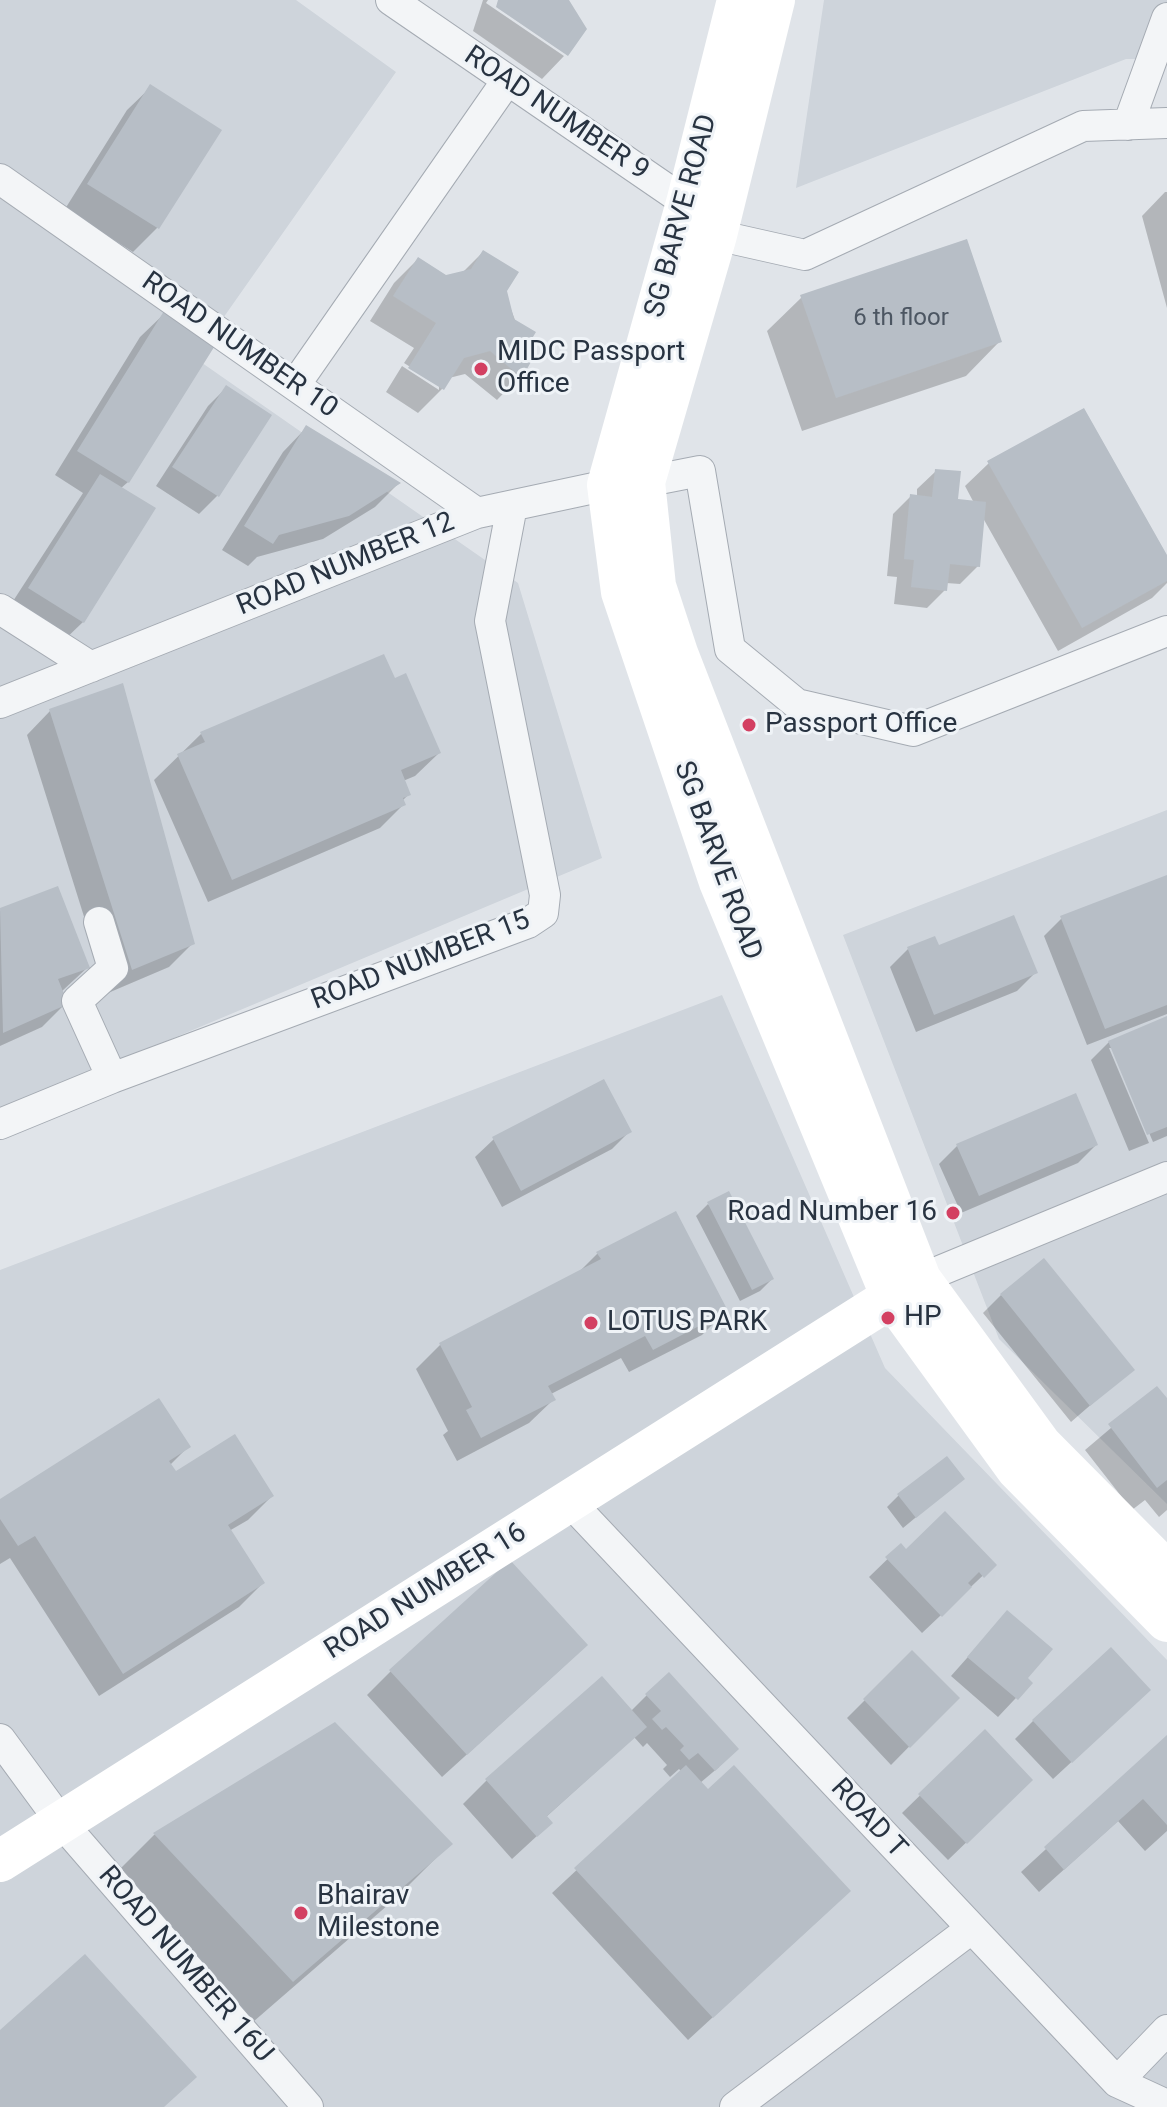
<!DOCTYPE html>
<style>
body{margin:0}
canvas{display:block;background:#e0e4e9}
</style>
<canvas width="1167" height="2107"></canvas>
<script>
const ctx = document.querySelector('canvas').getContext('2d');
ctx.lineJoin = 'round';
function fillPath(path, color) {
  ctx.fillStyle = color;
  ctx.fill(path, 'evenodd');
}
function toPath(rows) {
  const path = new Path2D();
  for (const r of rows) {
    path.moveTo(r[0], r[1]);
    for (let i = 2; i < r.length; i += 2) path.lineTo(r[i], r[i + 1]);
  }
  return path;
}
function strokePath(path, color, width, dash) {
  ctx.strokeStyle = color;
  ctx.lineWidth = width;
  ctx.lineCap = dash ? 'butt' : 'round';
  ctx.setLineDash(dash || []);
  ctx.stroke(path);
}
function label(font, color, halo, rows, align = 'center') {
  ctx.font = font + ' Roboto,sans-serif';
  ctx.lineWidth = 6;
  ctx.setLineDash([]);
  ctx.textBaseline = 'middle';
  ctx.strokeStyle = halo;
  ctx.fillStyle = color;
  for (const [text, x, y, turn = 0] of rows) {
    ctx.save();
    ctx.translate(x, y);
    ctx.rotate((+turn || 0) * Math.PI / 180);
    ctx.textAlign = isNaN(turn) ? turn : align;
    if (halo) ctx.strokeText(text, 0, 0);
    ctx.fillText(text, 0, 0);
    ctx.restore();
  }
}
const built = toPath([
 [0,0,296,0,396,72,195,358,518,583,602,858,0,1111],
 [824,0,1167,0,1167,59,1126,59,796,188],
 [1167,810,1167,1504,999,1339,843,935],
 [722,995,885,1368,1167,1660,1167,2107,0,2107,0,1270]
]);
const shadow = toPath([
 [483,0,488,0,486,3,564,56,542,79,473,31],
 [151,87,220,130,157,228,133,252,65,209,127,110],
 [1165,192,1167,192,1167,308,1142,216],
 [483,252,504,291,525,346,520,376,497,400,465,374,449,378,442,389,418,413,386,392,402,366,439,390,439,385,404,363,414,348,370,321,394,283,418,259,446,278,462,273],
 [802,297,1000,341,966,376,802,431,767,331],
 [164,314,128,482,120,489,83,622,59,645,6,612,83,493,55,475,140,337],
 [226,388,217,496,199,514,156,486,208,406],
 [306,428,398,484,375,507,323,539,257,557,248,566,222,550,283,452],
 [989,463,1167,559,1167,583,1152,598,1058,651,983,518,978,566,960,584,946,583,945,590,927,608,894,604,897,577,887,576,893,514,911,496,917,497,917,489,936,471,956,501,974,503,965,486],
 [394,680,439,753,415,776,403,781,409,794,402,801,404,804,380,828,208,902,154,780,201,734],
 [50,711,193,943,169,967,108,993,27,735],
 [1167,877,1167,1014,1087,1045,1044,936,1062,918],
 [57,888,88,967,61,992,66,1003,42,1027,0,1046,0,911],
 [938,948,1035,973,1017,991,916,1032,890,967,908,949],
 [1167,1018,1167,1136,1153,1142,1113,1048,1109,1048,1149,1143,1129,1151,1091,1060,1109,1042],
 [630,1131,612,1149,502,1207,475,1157,494,1139],
 [1096,1145,1078,1163,961,1213,939,1164,957,1146],
 [708,1204,772,1279,760,1291,740,1301,696,1216],
 [598,1253,726,1311,702,1335,629,1372,621,1358,551,1394,553,1400,529,1423,457,1461,443,1435,448,1431,416,1369,440,1345,577,1274],
 [1001,1295,1132,1369,1071,1422,983,1313],
 [1157,1389,1167,1401,1167,1510,1159,1517,1145,1500,1132,1510,1085,1450],
 [188,1447,170,1465,176,1474,272,1496,248,1520,229,1531,263,1583,239,1607,99,1696,10,1558,0,1564,0,1501],
 [962,1479,903,1528,887,1507,899,1495],
 [901,1546,906,1551,994,1565,922,1633,869,1577],
 [1007,1613,1025,1678,1030,1683,998,1717,951,1676],
 [912,1653,957,1698,891,1765,847,1718],
 [562,1668,442,1777,367,1695,391,1671],
 [647,1695,719,1767,700,1783,824,1915,688,2040,552,1893,682,1772,679,1769,670,1777,663,1769,667,1765,647,1743,643,1747,634,1737,546,1817,551,1823,512,1859,463,1804,487,1780,631,1711],
 [1130,1708,1053,1779,1015,1739,1033,1721],
 [335,1724,450,1844,396,1898,238,2035,100,1889,154,1835],
 [985,1732,1031,1780,948,1860,902,1813],
 [1167,1738,1167,1831,1145,1851,1118,1821,1039,1892,1021,1872]
]);
const building = toPath([
 [498,0,569,0,587,29,568,56,496,7],
 [150,84,222,130,159,229,87,184],
 [967,239,1002,342,836,398,800,295],
 [483,250,519,272,507,291,514,319,536,332,528,345,537,351,522,378,490,351,464,358,444,390,408,368,436,323,393,296,418,257,446,275,471,269],
 [164,311,216,344,129,483,77,451],
 [226,385,272,415,219,497,172,467],
 [1084,408,1167,555,1167,581,1082,628,987,461],
 [306,425,401,483,349,516,279,535,273,544,244,526],
 [935,469,961,471,958,499,986,502,980,567,950,564,947,591,911,587,914,560,904,559,910,494,932,497],
 [100,474,156,508,84,623,28,588],
 [384,654,395,678,406,673,441,753,401,770,411,795,403,798,406,805,232,880,177,754,205,742,200,732],
 [123,683,195,944,132,970,49,709],
 [1167,875,1167,1005,1105,1029,1060,916],
 [58,886,90,968,58,979,68,1004,3,1033,0,908],
 [1014,915,1038,973,934,1015,907,947,935,936,939,945],
 [1167,1016,1167,1127,1147,1135,1108,1041],
 [604,1079,632,1132,521,1191,492,1137],
 [1076,1093,1098,1145,979,1196,956,1144],
 [729,1191,774,1279,752,1290,707,1202],
 [676,1211,728,1311,653,1350,645,1336,548,1386,556,1400,481,1438,466,1410,472,1407,439,1343,601,1259,596,1252],
 [1044,1258,1135,1370,1090,1406,1000,1294],
 [1157,1386,1167,1398,1167,1480,1157,1488,1108,1424],
 [159,1398,191,1447,169,1461,176,1471,235,1434,274,1496,228,1525,265,1583,123,1674,35,1536,18,1546,0,1519,0,1499],
 [947,1456,965,1479,916,1518,897,1494],
 [945,1511,997,1565,984,1578,979,1572,968,1583,972,1587,942,1617,885,1557,901,1543,906,1549],
 [510,1560,588,1645,467,1755,389,1670],
 [1007,1610,1053,1649,1028,1678,1033,1683,1018,1700,967,1657],
 [1111,1647,1151,1690,1072,1763,1032,1720],
 [912,1650,960,1698,910,1748,863,1699],
 [669,1672,739,1749,715,1771,698,1753,689,1760,680,1750,684,1746,666,1727,662,1730,652,1719,661,1711,645,1694],
 [602,1676,647,1727,547,1816,553,1823,537,1837,485,1779],
 [335,1722,453,1844,293,1982,153,1833],
 [985,1729,1033,1780,967,1844,918,1794],
 [1167,1735,1167,1825,1143,1799,1064,1870,1044,1847],
 [686,1765,708,1789,734,1765,851,1891,713,2018,574,1868],
 [85,1954,197,2077,164,2107,0,2107,0,2030]
]);
const street = toPath([
 [391,0,687,203,716,235,805,255,1083,126,1167,123],
 [1128,125,1167,18],
 [0,179,477,513],
 [295,385,506,82],
 [644,482,700,471,730,649,797,704,913,731,1167,631],
 [0,609,91,667],
 [0,703,477,513,608,485],
 [99,922,113,968,77,1001,112,1078],
 [0,1124,112,1078,528,923,543,913,545,895,490,621,512,506],
 [920,1279,1167,1177],
 [569,1501,1117,2082,1167,2030],
 [0,1739,61,1822,308,2107],
 [1117,2082,1167,2105],
 [735,2107,971,1929]
]);
const secondary = toPath([
 [738,0,687,203,608,485,622,592,720,882,892,1297,1017,1469,1167,1621],
 [774,0,716,235,644,482,655,586,677,653,920,1279,1041,1445,1167,1572],
 [0,1861,892,1297]
]);
const markers = [
 [481,369,8,"#d34062"],
 [749,725,8,"#d34062"],
 [953,1213,8,"#d34062"],
 [888,1318,8,"#d34062"],
 [591,1323,8,"#d34062"],
 [301,1913,8,"#d34062"]
];
const numberNames = [
 ["6 th floor",901,319]
];
const streetNames = [
 ["ROAD NUMBER 9",556,114,34],
 ["SG BARVE ROAD",682,216,-75],
 ["ROAD NUMBER 10",239,346,35],
 ["ROAD NUMBER 12",346,565,-22],
 ["SG BARVE ROAD",717,861,70],
 ["ROAD NUMBER 15",421,961,-21],
 ["ROAD NUMBER 16",426,1592,-32],
 ["ROAD T",868,1819,47],
 ["ROAD NUMBER 16U",185,1965,49]
];
const poiNames = [
 ["MIDC Passport",497,353],
 ["Office",497,385],
 ["Passport Office",765,725],
 ["Road Number 16",937,1213,"right"],
 ["HP",904,1318],
 ["LOTUS PARK",607,1323],
 ["Bhairav",317,1897],
 ["Milestone",317,1929]
];
fillPath(built, '#ced4db');
fillPath(shadow, '#0003');
fillPath(building, '#b7bec6');
strokePath(street, '#a5abb3', 32);
strokePath(street, '#f3f5f7', 30);
strokePath(secondary, '#fff', 42);
for (const [x, y, r, color] of markers) {
  const dot = new Path2D();
  dot.arc(x, y, r, 0, 2 * Math.PI);
  ctx.fillStyle = color;
  ctx.fill(dot);
  strokePath(dot, '#eff3f7', 3);
}
label('24px', '#4c5662', null, numberNames);
label('28px', '#283341', '#eff3f7', streetNames);
label('28px', '#283341', '#eff3f7', poiNames, 'left');
</script>
